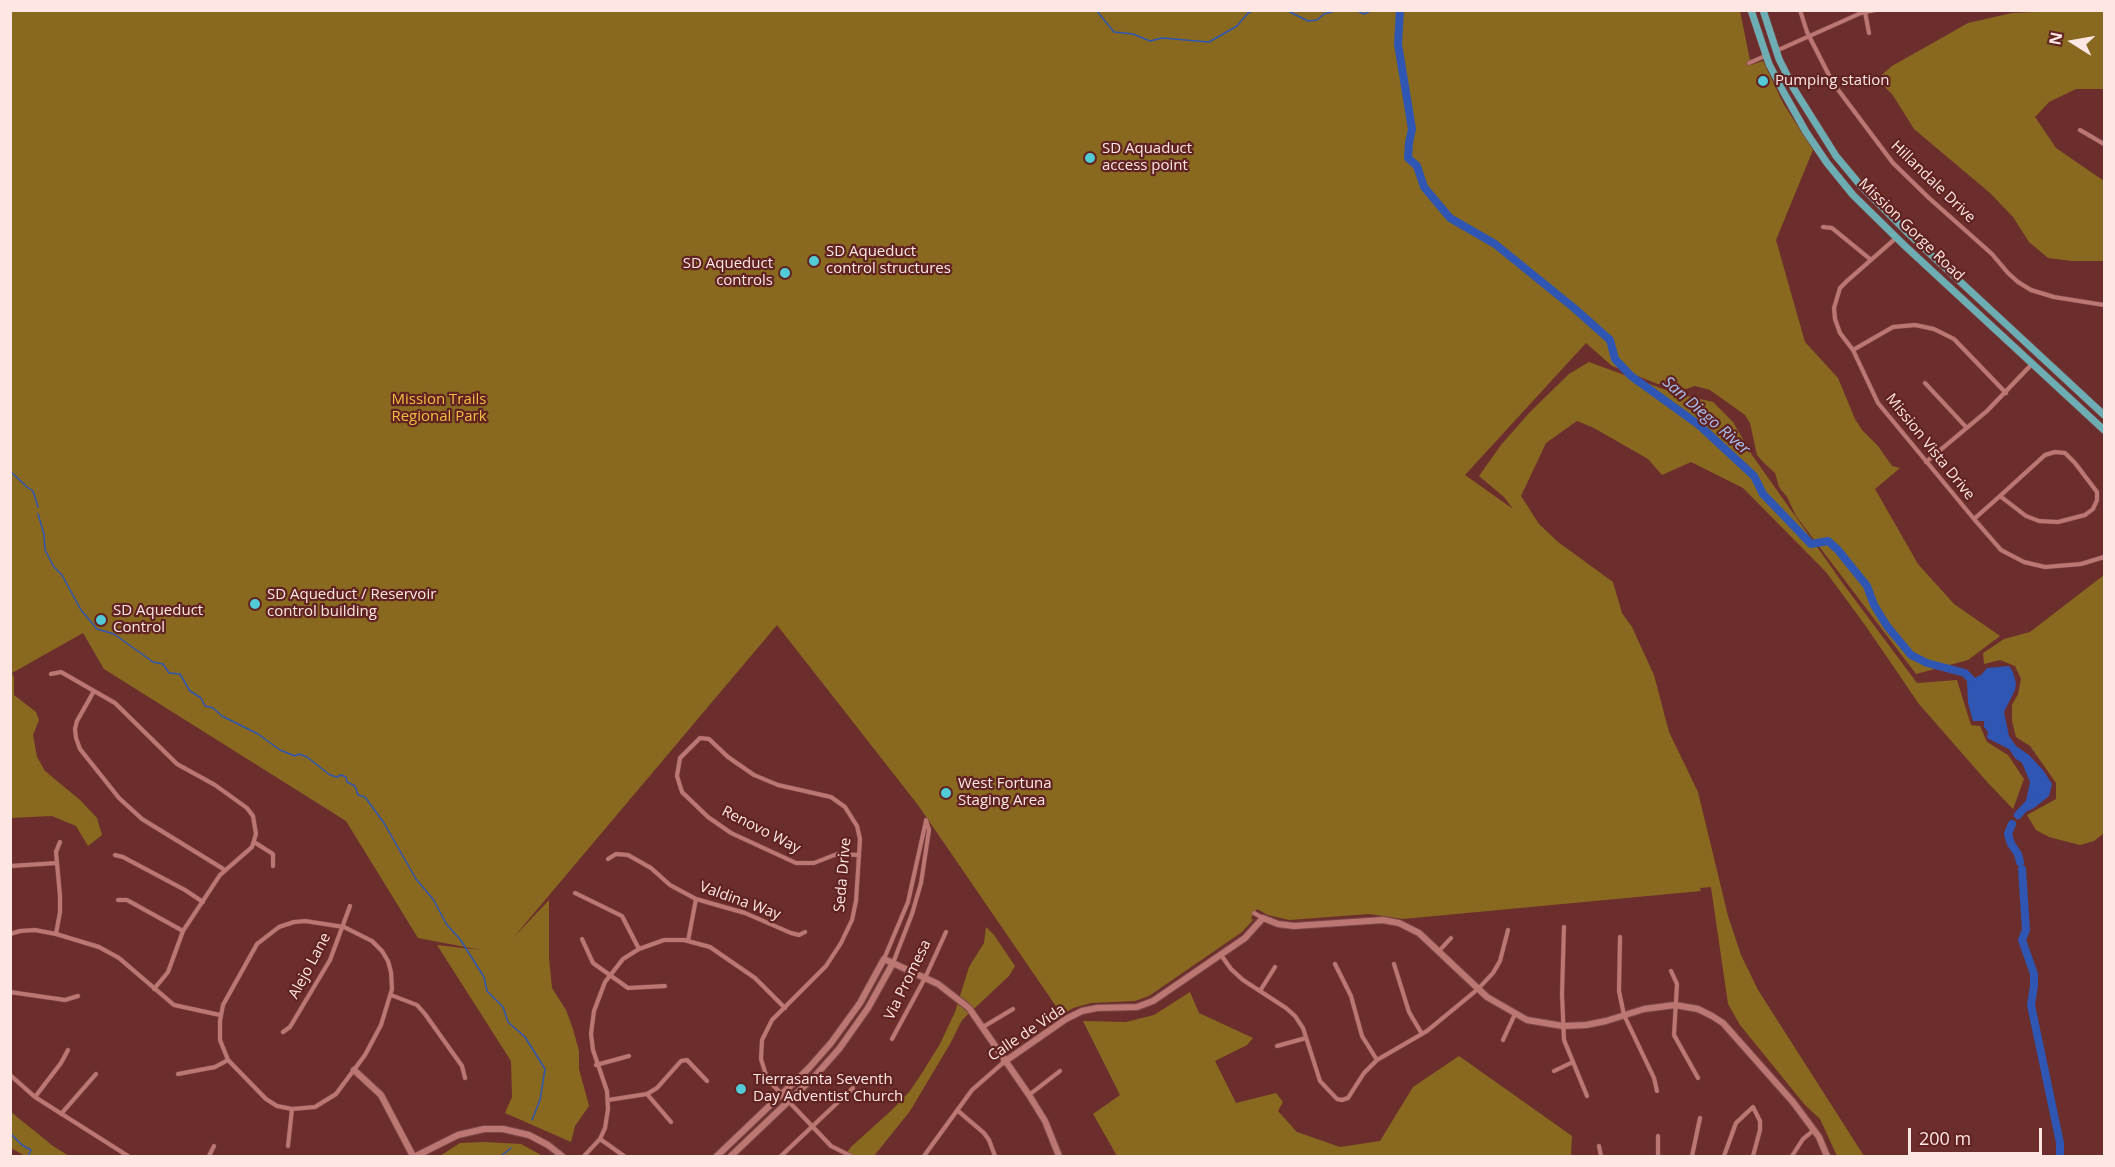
<!DOCTYPE html>
<style>
body{margin:0}
#map{position:relative;width:2115px;height:1167px;overflow:hidden;background:#6c2e2c;font-family:"Open Sans",sans-serif}
canvas{display:block}
.frame{position:absolute;inset:0;border:12px solid #fee6e3;pointer-events:none}
.north{position:absolute;left:2043px;top:12px;width:60px;height:60px;-webkit-text-stroke:4px #602322;paint-order:stroke;rotate:281deg;font-size:16px;font-weight:700;line-height:24px;text-align:center;color:#fee6e3}
.north::after{content:'';display:block;margin:auto;width:21px;height:27px;background:#fee6e3;clip-path:polygon(50% 0,100% 100%,50% 72%,0 100%)}
.scale{position:absolute;left:1908px;top:1128px;width:134px;height:27px;box-sizing:border-box;border:3px solid #fee6e3;border-top:0;padding-left:8px;font-size:18px;line-height:21px;white-space:nowrap;color:#fee6e3;-webkit-text-stroke:4px #602322;paint-order:stroke}
</style>
<div id="map">
<canvas width="2115" height="1167"></canvas>
<div class="frame"></div>
<div class="north">N</div>
<div class="scale">200 m</div>
</div>
<script>
const ctx = document.querySelector('canvas').getContext('2d');
ctx.lineJoin = 'round';
function fillPath(path, color) {
  ctx.fillStyle = color;
  ctx.fill(path, 'evenodd');
}
function toPath(rows) {
  const path = new Path2D();
  for (const r of rows) {
    path.moveTo(r[0], r[1]);
    for (let i = 2; i < r.length; i += 2) path.lineTo(r[i], r[i + 1]);
  }
  return path;
}
function strokePath(path, color, width, dash) {
  ctx.strokeStyle = color;
  ctx.lineWidth = width;
  ctx.lineCap = dash ? 'butt' : 'round';
  ctx.setLineDash(dash || []);
  ctx.stroke(path);
}
function label(font, color, halo, rows, align = 'center') {
  ctx.font = font + ' "Open Sans",sans-serif';
  ctx.lineWidth = 4.5;
  ctx.setLineDash([]);
  ctx.textBaseline = 'middle';
  ctx.strokeStyle = halo;
  ctx.fillStyle = color;
  for (const [text, x, y, turn = 0] of rows) {
    ctx.save();
    ctx.translate(x, y);
    ctx.rotate((+turn || 0) * Math.PI / 180);
    ctx.textAlign = isNaN(turn) ? turn : align;
    if (halo) ctx.strokeText(text, 0, 0);
    ctx.fillText(text, 0, 0);
    ctx.restore();
  }
}
const green = toPath([
 [11,10,1740,11,1751,65,1763,61,1783,103,1813,150,1776,240,1805,342,1838,378,1855,419,1862,430,1878,446,1892,466,1900,468,1875,489,1918,564,1954,604,2000,636,1968,660,1916,674,1796,516,1787,497,1779,487,1775,473,1764,463,1757,455,1750,423,1745,415,1710,390,1695,386,1686,389,1680,388,1676,384,1658,384,1612,366,1586,343,1465,475,1513,509,1504,497,1479,476,1501,445,1530,412,1569,374,1589,362,1674,393,1713,402,1733,422,1752,455,1844,585,1917,683,1957,680,1971,725,1980,726,1987,742,2008,755,2024,779,2013,809,1988,783,1919,704,1865,625,1826,572,1743,488,1691,462,1662,475,1648,459,1594,428,1577,421,1546,443,1521,496,1539,524,1558,542,1613,582,1622,613,1632,627,1654,675,1669,732,1698,792,1728,916,1741,955,1758,990,1864,1156,1837,1156,1820,1119,1805,1105,1740,1025,1728,1004,1711,887,1700,888,1701,891,1403,919,1369,914,1289,920,1268,915,1257,909,1251,918,1253,920,1242,932,1149,996,1135,1001,1091,1003,1073,1008,1062,1015,918,805,777,625,513,938,549,900,549,958,552,988,566,1010,573,1029,579,1051,579,1069,589,1106,575,1126,571,1142,505,1113,512,1097,511,1061,437,945,481,950,418,938,346,821,104,669,83,633,12,673,14,678,14,695,36,712,39,720,33,735,37,757,45,771,80,800,97,818,102,835,88,846,76,826,52,816,11,818],
 [2082,10,2104,11,2104,89,2076,89,2049,102,2035,117,2056,148,2104,181,2104,261,2072,261,2048,258,2029,242,2013,217,1990,193,1914,129,1892,94,1877,79,1892,66,1968,23,2012,13],
 [2104,575,2104,833,2094,841,2080,845,2049,837,2036,830,2027,815,2056,799,2056,783,2030,746,2016,737,2012,721,2012,705,2018,694,2021,679,2015,666,2000,660,1984,664,1983,653,2004,639,2030,632],
 [986,927,994,935,1015,966,1009,976,962,1020,950,1044,910,1111,874,1156,844,1156,852,1146,893,1109,910,1091,922,1073,940,1044,955,1012,969,967,984,943],
 [1190,992,1199,1013,1253,1038,1247,1045,1215,1061,1236,1103,1276,1093,1283,1102,1278,1111,1297,1132,1340,1147,1380,1141,1413,1087,1459,1056,1572,1136,1571,1156,1117,1156,1093,1114,1120,1095,1083,1021,1126,1022,1154,1015],
 [11,1112,53,1146,69,1156,25,1156,11,1148],
 [485,1142,521,1144,543,1156,440,1156,460,1143]
]);
const water = toPath([
 [2009,666,2013,672,2016,683,2015,690,2004,712,2009,736,2016,746,2029,755,2043,770,2052,784,2049,796,2034,808,2028,811,2025,806,2030,782,2022,763,2015,758,2009,749,1987,738,1988,732,1984,727,1984,721,1973,721,1968,703,1967,681,1981,675,1987,668]
]);
const stream = toPath([
 [1096,10,1114,32,1133,34,1150,41,1162,38,1209,42,1237,26,1248,13,1255,10],
 [1286,10,1308,21,1317,20,1324,14,1339,10],
 [1355,10,1364,14,1373,10],
 [1393,10,1400,15],
 [10,471,27,487,33,491,38,507],
 [38,514,44,534,45,550,54,567,62,575,81,610,97,629,114,634,153,662,163,664,169,673,180,674,190,691,201,698,205,706,213,708,222,716,258,734,280,750,295,756,299,754,307,757,330,775,337,777,341,775,346,777,347,782,355,786,358,795,365,797,384,823,416,879,433,899,447,925,460,939,484,977,487,991,503,1007,508,1022,525,1037,545,1069,540,1100,532,1120],
 [10,1133,22,1145,31,1150,28,1156],
 [501,1156,511,1148]
]);
const river = toPath([
 [1400,10,1398,44,1412,129,1409,143,1408,158,1417,166,1424,187,1450,218,1495,244,1574,308,1610,340,1615,359,1631,376,1699,425,1727,451,1754,476,1763,494,1811,544,1828,541,1838,550,1867,586,1874,605,1887,626,1911,655,1927,663,1965,673,1977,686],
 [2018,815,2033,799],
 [2012,824,2008,834,2011,844,2018,854,2020,862],
 [2022,869,2026,930,2022,940,2034,974,2034,986,2031,1005,2060,1143,2060,1156]
]);
const street = toPath([
 [1800,10,1807,32,1833,83,1893,163,1929,198,1992,254,2008,273,2018,282,2031,290,2054,297,2104,305],
 [1865,12,1869,33],
 [1776,51,1861,13,1875,10],
 [1749,63,1765,56],
 [2080,130,2104,144],
 [1823,227,1832,228,1870,259],
 [1896,238,1847,281,1840,288,1834,308,1835,319,1840,333,1853,350,1878,403,1974,519,2001,550,2024,562,2045,567,2081,564,2104,557],
 [1853,350,1893,327,1915,325,1934,329,1954,339,2006,393],
 [1925,383,1966,427],
 [2055,452,2065,453,2075,463,2097,492,2097,500,2093,509,2085,515,2058,522,2039,521,2026,516,2000,496,2045,455,2055,452],
 [1926,462,1987,411,2032,364],
 [1974,519,2000,496],
 [51,674,61,672,115,703,177,764,215,785,247,808,253,816,256,834,252,847,220,875,183,931,168,972,154,989],
 [94,691,77,721,75,729,76,738,80,749,119,798,142,819,225,870],
 [254,842,273,854,273,866],
 [115,855,123,857,185,890,203,902],
 [608,859,616,854,628,855,651,868,670,885,696,899,745,913,791,933,799,935,805,932],
 [10,866,57,863],
 [575,893,622,916,639,949],
 [118,900,127,900,183,931],
 [1254,913,1263,918],
 [305,921,344,927,372,941,382,951,388,961,391,972,392,989,381,1025,365,1055,336,1094,315,1107,292,1109,277,1106,266,1099,228,1060,220,1040,220,1021,223,1005,257,944,279,927,294,922,305,921],
 [1564,927,1562,994,1564,1040,1587,1096],
 [10,934,20,931,35,930,56,934,99,947,119,958,174,1005,220,1015],
 [56,934,60,912,60,896,56,852,60,842],
 [1620,937,1619,991,1624,1015,1654,1078,1657,1091],
 [582,939,593,963,628,988,665,986],
 [688,941,696,899],
 [1439,951,1451,938],
 [1221,955,1231,969,1243,980,1286,1008,1295,1016,1303,1028,1320,1081,1337,1099,1342,1100,1348,1098,1364,1073,1377,1060,1427,1031,1478,989,1493,973,1500,961,1508,930],
 [884,959,908,902,926,821],
 [893,963,912,914,921,883,929,830,926,820],
 [1335,964,1351,996,1362,1036,1377,1060],
 [1394,964,1409,1012,1422,1034],
 [1671,971,1677,984,1674,1035,1698,1078],
 [1260,991,1275,967],
 [10,992,65,1000,78,996],
 [391,995,417,1005,425,1014,462,1066,465,1078],
 [983,1027,1013,1009],
 [283,1032,290,1027,330,960,350,906],
 [892,1039,925,978,946,932],
 [1503,1040,1515,1014],
 [1277,1046,1306,1038],
 [596,1065,629,1056],
 [1554,1071,1573,1062],
 [178,1074,215,1067,228,1060],
 [10,1075,35,1097,128,1156],
 [647,1094,671,1122],
 [1029,1095,1060,1071],
 [35,1097,61,1063,68,1050],
 [608,1100,647,1094,657,1088,681,1061,687,1060,707,1081],
 [957,1110,984,1133,989,1140,995,1156],
 [61,1114,96,1074],
 [600,1139,624,1156],
 [288,1146,292,1109],
 [1599,1146,1601,1156],
 [209,1156,214,1146],
 [584,1156,600,1139,605,1128,608,1109,607,1091,593,1050,591,1034,594,1011,605,982,623,959,639,949,664,940,684,940,710,947,755,978,785,1008],
 [781,1156,853,1088],
 [851,1156,831,1146,772,1084,766,1075,761,1059,762,1040,772,1020,826,966,841,943,852,920,856,901,859,855,860,839,857,826,845,807,831,797,778,785,754,775,728,757,709,739,700,738,680,758,677,776,682,792,708,817,731,833,796,863,814,863,837,854,859,855],
 [924,1156,972,1090,1004,1062],
 [1658,1156,1658,1136],
 [1692,1156,1700,1118],
 [1724,1156,1736,1123,1753,1107,1760,1121,1760,1130,1753,1156],
 [1792,1156,1803,1139,1814,1130]
]);
const secondary = toPath([
 [1004,1062,1066,1019,1082,1011,1097,1008,1137,1007,1153,1001,1245,938,1263,918,1278,924,1294,926,1383,920,1399,923,1419,933,1487,997,1527,1020,1563,1026,1586,1025,1606,1021,1644,1009,1675,1005,1698,1009,1712,1016,1723,1023,1793,1102,1819,1137,1827,1156],
 [354,1070,381,1095,413,1156],
 [416,1156,458,1135,484,1129,503,1129,529,1135,548,1145,562,1156],
 [717,1156,808,1069,831,1043,860,1003,884,959,938,984,969,1008,1029,1095,1045,1121,1059,1156],
 [731,1156,815,1076,839,1049,868,1008,893,963]
]);
const primary = toPath([
 [1751,10,1769,64,1784,93,1806,132,1827,163,1853,195,1905,246,2104,430],
 [1763,10,1779,59,1794,89,1836,156,1861,186,1911,236,2104,415]
]);
const markers = [
 [1763,81,6,"#52cbd7"],
 [1090,158,6,"#52cbd7"],
 [814,261,6,"#52cbd7"],
 [785,273,6,"#52cbd7"],
 [255,604,6,"#52cbd7"],
 [101,620,6,"#52cbd7"],
 [946,793,6,"#52cbd7"],
 [741,1089,6,"#52cbd7"]
];
const poiNames = [
 ["Pumping station",1775,81],
 ["SD Aquaduct",1102,149],
 ["access point",1102,166],
 ["SD Aqueduct",826,252],
 ["control structures",826,269],
 ["SD Aqueduct",773,264,"right"],
 ["controls",773,281,"right"],
 ["SD Aqueduct / Reservoir",267,595],
 ["control building",267,612],
 ["SD Aqueduct",113,611],
 ["Control",113,628],
 ["West Fortuna",958,784],
 ["Staging Area",958,801],
 ["Tierrasanta Seventh",753,1080],
 ["Day Adventist Church",753,1097]
];
const streetNames = [
 ["Hillandale Drive",1933,182,44],
 ["Mission Gorge Road",1911,230,44],
 ["Mission Vista Drive",1930,447,51],
 ["Renovo Way",761,830,27],
 ["Seda Drive",843,875,-85],
 ["Valdina Way",740,901,20],
 ["Alejo Lane",310,966,-62],
 ["Via Promesa",908,980,-64],
 ["Calle de Vida",1027,1033,-34]
];
const parkNames = [
 ["Mission Trails",439,400],
 ["Regional Park",439,417]
];
const waterNames = [
 ["San Diego River",1706,416,41]
];
fillPath(green, '#896920');
fillPath(water, '#2e56b2');
strokePath(stream, '#2e56b2', 1.5);
strokePath(river, '#2e56b2', 8);
strokePath(street, '#7c4949', 5);
strokePath(secondary, '#7c4949', 8);
strokePath(primary, '#7c4949', 8);
strokePath(street, '#bd7772', 4);
strokePath(secondary, '#bd7772', 6);
strokePath(primary, '#6caeb4', 7);
for (const [x, y, r, color] of markers) {
  const dot = new Path2D();
  dot.arc(x, y, r, 0, 2 * Math.PI);
  ctx.fillStyle = color;
  ctx.fill(dot);
  strokePath(dot, '#602322', 2);
}
label('15px', '#fee6e3', '#602322', poiNames, 'left');
label('15px', '#fee6e3', '#602322', streetNames);
label('15px', '#f4be43', '#602322', parkNames);
label('italic 16px', '#a8c0f1', '#602322', waterNames);
</script>
